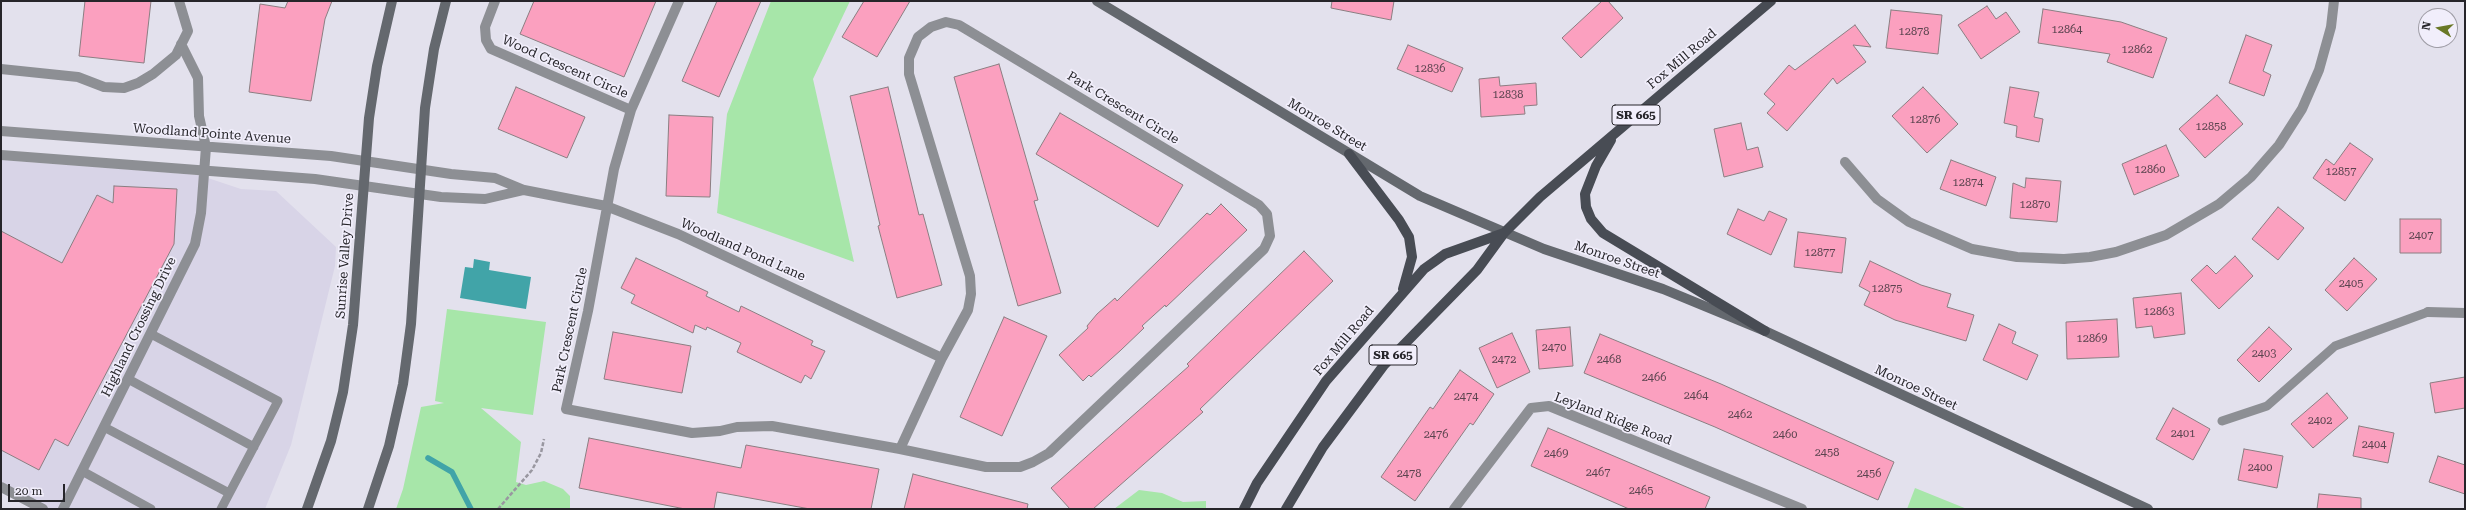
<!DOCTYPE html>
<style>
body{margin:0}
#map{position:relative;width:2466px;height:510px;overflow:hidden;background:#e3e1ed;font-family:"Roboto Serif",serif}
canvas{display:block}
.frame{position:absolute;inset:0;border:2px solid #26252a;pointer-events:none}
.north{position:absolute;left:2418px;top:8px;width:40px;height:40px;box-sizing:border-box;background:#f1eefb;border:1px solid #a09ea7;border-radius:50%;rotate:281deg;font-size:11px;font-weight:700;line-height:16px;text-align:center;color:#26252a}
.north::after{content:'';display:block;margin:auto;width:14px;height:18px;background:#697826;clip-path:polygon(50% 0,100% 100%,50% 72%,0 100%)}
.scale{position:absolute;left:8px;top:484px;width:57px;height:18px;box-sizing:border-box;border:2px solid #26252a;border-top:0;padding-left:5px;font-size:12px;line-height:14px;white-space:nowrap;color:#26252a;-webkit-text-stroke:3px #f1eefb;paint-order:stroke}
</style>
<div id="map">
<canvas width="2466" height="510"></canvas>
<div class="frame"></div>
<div class="north">N</div>
<div class="scale">20 m</div>
</div>
<script>
const ctx = document.querySelector('canvas').getContext('2d');
ctx.lineJoin = 'round';
function fillPath(path, color) {
  ctx.fillStyle = color;
  ctx.fill(path, 'evenodd');
}
function toPath(rows) {
  const path = new Path2D();
  for (const r of rows) {
    path.moveTo(r[0], r[1]);
    for (let i = 2; i < r.length; i += 2) path.lineTo(r[i], r[i + 1]);
  }
  return path;
}
function strokePath(path, color, width, dash) {
  ctx.strokeStyle = color;
  ctx.lineWidth = width;
  ctx.lineCap = dash ? 'butt' : 'round';
  ctx.setLineDash(dash || []);
  ctx.stroke(path);
}
function label(font, color, halo, rows, align = 'center') {
  ctx.font = font + ' "Roboto Serif",serif';
  ctx.lineWidth = 3.5;
  ctx.setLineDash([]);
  ctx.textBaseline = 'middle';
  ctx.strokeStyle = halo;
  ctx.fillStyle = color;
  for (const [text, x, y, turn = 0] of rows) {
    ctx.save();
    ctx.translate(x, y);
    ctx.rotate((+turn || 0) * Math.PI / 180);
    ctx.textAlign = isNaN(turn) ? turn : align;
    if (halo) ctx.strokeText(text, 0, 0);
    ctx.fillText(text, 0, 0);
    ctx.restore();
  }
}
const built = toPath([
 [1,160,199,175,241,189,276,191,336,247,335,266,291,445,265,509,44,509,1,487]
]);
const green = toPath([
 [771,1,850,1,813,79,854,262,717,213,727,114],
 [447,309,546,322,533,415,481,408,521,442,516,482,526,485,544,481,563,489,570,496,570,509,396,509,403,489,421,407,444,403,435,401],
 [1915,488,1967,509,1907,509],
 [1139,490,1162,493,1183,502,1206,501,1206,509,1114,509]
]);
const water = toPath([
 [474,259,490,262,489,270,531,277,526,309,460,298,465,267,473,268]
]);
const stream = toPath([
 [428,458,452,472,471,509]
]);
const building = toPath([
 [85,1,151,1,144,63,79,56,85,1],
 [288,1,332,1,325,19,311,101,249,92,260,4,285,8,288,1],
 [534,1,656,1,624,77,520,34,534,1],
 [717,1,761,1,719,97,682,81,717,1],
 [864,1,910,1,877,57,842,37,864,1],
 [1332,1,1394,1,1391,20,1331,8,1332,1],
 [1602,1,1608,1,1623,18,1581,58,1562,38,1602,1],
 [1987,6,1996,19,2006,12,2020,32,1981,59,1958,25,1987,6],
 [2043,9,2121,22,2167,38,2153,78,2107,62,2110,54,2038,43,2043,9],
 [1891,10,1942,15,1938,54,1886,48,1891,10],
 [1855,25,1871,47,1853,45,1866,62,1837,84,1833,78,1787,131,1767,113,1775,104,1764,94,1789,65,1795,70,1855,25],
 [2246,35,2272,45,2263,71,2271,75,2264,96,2229,83,2246,35],
 [1408,45,1463,68,1452,92,1397,69,1408,45],
 [999,64,1038,200,1034,201,1061,293,1018,306,954,77,999,64],
 [1499,77,1500,86,1536,83,1537,105,1524,106,1525,114,1481,117,1479,79,1499,77],
 [516,87,585,117,567,158,498,129,516,87],
 [888,87,919,215,923,214,942,285,897,298,878,226,880,225,850,96,888,87],
 [1923,87,1958,124,1927,153,1892,116,1923,87],
 [2010,87,2039,92,2034,117,2043,119,2039,142,2016,137,2017,126,2004,123,2010,87],
 [2217,95,2243,124,2205,158,2179,129,2217,95],
 [1060,113,1183,185,1158,227,1036,154,1060,113],
 [669,115,713,117,710,197,666,196,669,115],
 [1741,123,1747,150,1758,147,1763,167,1724,177,1714,129,1741,123],
 [2350,143,2373,159,2345,201,2313,178,2326,159,2334,165,2350,143],
 [2166,145,2179,176,2134,195,2122,164,2166,145],
 [1951,160,1996,177,1986,206,1940,189,1951,160],
 [2026,178,2061,181,2057,222,2010,218,2013,183,2025,188,2026,178],
 [114,186,177,189,174,244,68,446,55,439,39,470,1,450,1,231,62,263,97,195,113,203,114,186],
 [1221,204,1247,230,1166,307,1165,305,1142,326,1144,328,1121,350,1091,377,1089,375,1083,381,1059,355,1088,328,1087,326,1097,314,1115,298,1117,301,1207,213,1210,215,1221,204],
 [2278,207,2304,228,2278,260,2252,239,2278,207],
 [1738,209,1764,221,1769,211,1787,219,1771,255,1727,234,1738,209],
 [2400,219,2441,219,2441,253,2400,253,2400,219],
 [1798,232,1846,238,1842,273,1794,267,1798,232],
 [1304,251,1333,281,1200,409,1203,412,1093,509,1070,509,1051,488,1189,366,1187,364,1304,251],
 [2235,256,2253,276,2219,309,2191,280,2207,265,2216,274,2235,256],
 [636,258,708,292,706,296,739,312,741,306,813,341,811,345,825,351,811,379,805,375,801,383,737,352,741,343,707,327,706,330,695,325,693,333,631,303,635,295,621,288,636,258],
 [2354,258,2377,279,2347,311,2325,290,2354,258],
 [1870,261,1921,285,1951,294,1947,307,1974,315,1966,341,1895,320,1864,305,1870,292,1859,286,1870,261],
 [2181,293,2185,334,2154,338,2152,326,2136,328,2133,298,2181,293],
 [1004,317,1047,336,1002,436,960,417,1004,317],
 [2117,319,2119,357,2067,359,2066,322,2117,319],
 [1999,324,2016,332,2012,343,2038,355,2027,380,1983,360,1999,324],
 [1570,327,1573,366,1539,369,1536,330,1570,327],
 [2269,327,2292,349,2259,382,2237,360,2269,327],
 [613,332,691,346,682,393,604,379,613,332],
 [1512,333,1530,372,1497,388,1479,348,1512,333],
 [1600,334,1721,384,1894,462,1878,500,1715,427,1584,373,1600,334],
 [1460,370,1494,394,1473,425,1470,423,1415,501,1381,477,1430,407,1433,409,1460,370],
 [2465,377,2465,408,2435,413,2430,383,2465,377],
 [2327,393,2348,418,2313,448,2291,424,2327,393],
 [2173,408,2210,429,2193,460,2156,439,2173,408],
 [2359,426,2394,433,2388,463,2353,456,2359,426],
 [1548,428,1710,497,1705,509,1629,509,1531,466,1548,428],
 [589,438,741,468,746,445,879,469,871,509,810,509,717,492,714,509,685,509,579,488,589,438],
 [2244,449,2283,456,2277,488,2238,480,2244,449],
 [2438,456,2465,465,2465,494,2429,482,2438,456],
 [913,474,1028,504,1027,509,904,509,913,474],
 [2319,494,2361,498,2361,509,2317,509,2319,494]
]);
const path = toPath([
 [498,509,532,470,541,453,544,439]
]);
const service = toPath([
 [151,334,278,401,221,509],
 [128,379,254,447],
 [2222,421,2267,406,2335,346,2428,312],
 [104,427,229,493],
 [82,471,151,509]
]);
const minor = toPath([
 [495,1,485,27,486,40,491,49,631,110,679,1],
 [1,69,78,77,104,87,124,88,138,83,153,74,176,55,188,31,179,1],
 [631,110,614,169,588,311,566,409,692,433,720,431,737,427,772,426,900,449,986,467,1020,467,1033,462,1049,453,1264,249,1270,236,1267,214,1259,205,959,25,946,22,931,27,918,37,909,58,909,74,970,276,971,294,968,310,942,358,900,449],
 [1,131,331,156,451,174,495,178,524,190,606,206,678,234,942,358],
 [1,155,315,179,441,197,485,199,524,190],
 [1845,162,1877,199,1909,222,1972,249,2017,257,2064,259,2090,257,2116,252,2166,235,2219,204,2251,177,2279,145,2302,109,2319,70,2331,27,2334,1],
 [2428,312,2465,313],
 [1,487,43,509],
 [63,509,195,244,201,213,206,147,199,116,198,78,181,44],
 [1454,509,1531,408,1549,406,1802,509]
]);
const secondary = toPath([
 [1097,1,1420,196,1544,249,1663,289,1765,331,2148,509],
 [307,509,331,441,343,392,353,325,369,118,377,66,392,1],
 [368,509,389,446,403,384,411,324,425,108,434,49,446,1]
]);
const primary = toPath([
 [1611,140,1596,166,1585,194,1586,207,1591,219,1603,233,1765,331],
 [1349,154,1399,220,1409,237,1412,257,1403,289],
 [1244,509,1257,483,1326,381,1424,269,1445,254,1504,233],
 [1286,509,1323,447,1384,365,1477,270,1504,233,1540,197,1771,1]
]);
const numberNames = [
 ["12864",2067,30],
 ["12878",1914,32],
 ["12862",2137,50],
 ["12836",1430,69],
 ["12838",1508,95],
 ["12876",1925,120],
 ["12858",2211,127],
 ["12860",2150,170],
 ["12857",2341,172],
 ["12874",1968,183],
 ["12870",2035,205],
 ["2407",2421,236],
 ["12877",1820,253],
 ["2405",2351,284],
 ["12875",1887,289],
 ["12863",2159,312],
 ["12869",2092,339],
 ["2470",1554,348],
 ["2403",2264,354],
 ["2472",1504,360],
 ["2468",1609,360],
 ["2466",1654,378],
 ["2464",1696,396],
 ["2474",1466,397],
 ["2462",1740,415],
 ["2402",2320,421],
 ["2401",2183,434],
 ["2476",1436,435],
 ["2460",1785,435],
 ["2404",2374,445],
 ["2458",1827,453],
 ["2469",1556,454],
 ["2400",2260,468],
 ["2467",1598,473],
 ["2478",1409,474],
 ["2456",1869,474],
 ["2465",1641,491]
];
const shields = [
 [1636,115,48],
 [1393,355,48]
];
const shieldNames = [
 ["SR 665",1636,115],
 ["SR 665",1393,355]
];
const streetNames = [
 ["Fox Mill Road",1682,59,-40],
 ["Wood Crescent Circle",565,67,24],
 ["Park Crescent Circle",1123,108,31],
 ["Monroe Street",1327,125,31],
 ["Woodland Pointe Avenue",212,134,4],
 ["Woodland Pond Lane",743,250,24],
 ["Sunrise Valley Drive",345,256,-86],
 ["Monroe Street",1617,260,19],
 ["Highland Crossing Drive",139,327,-64],
 ["Park Crescent Circle",570,330,-78],
 ["Fox Mill Road",1344,341,-50],
 ["Monroe Street",1916,388,25],
 ["Leyland Ridge Road",1613,419,21]
];
fillPath(built, '#d8d4e7');
fillPath(green, '#a7e6a9');
fillPath(water, '#41a4a8');
strokePath(stream, '#41a4a8', 5.5);
fillPath(building, '#fba0bf');
strokePath(building, '#8b7e82', 1);
strokePath(path, '#9997a0', 2.5, [4, 2]);
strokePath(service, '#8d8f94', 9);
strokePath(minor, '#8d8f94', 10);
strokePath(secondary, '#64686e', 10);
strokePath(primary, '#484c54', 10);
label('11px', '#5b444f', null, numberNames);
for (const [x, y, w] of shields) {
  const box = new Path2D();
  box.roundRect(x - w / 2, y - 10, w, 20, 3);
  ctx.fillStyle = '#f1eefb';
  ctx.fill(box);
  strokePath(box, '#26252a', 1);
}
label('bold 12px', '#26252a', null, shieldNames);
label('13px', '#26252a', '#f1eefb', streetNames);
</script>
